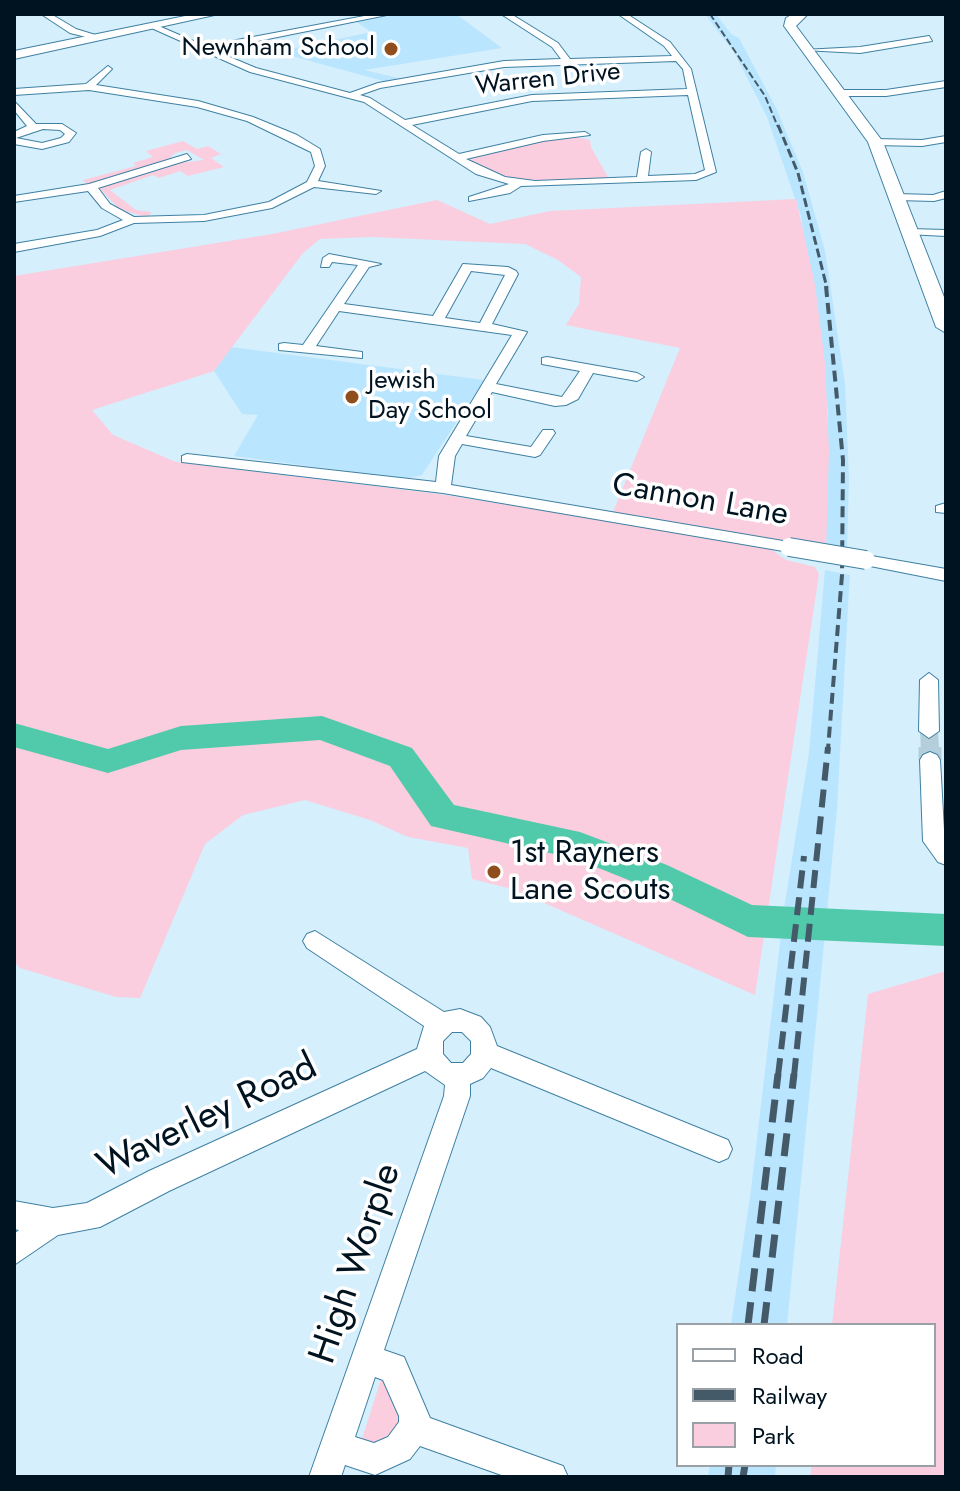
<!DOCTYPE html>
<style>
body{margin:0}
#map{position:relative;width:960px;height:1491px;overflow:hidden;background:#d5effd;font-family:Jost,sans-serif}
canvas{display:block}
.frame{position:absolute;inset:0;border:16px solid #001320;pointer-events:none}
.legend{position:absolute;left:676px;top:1323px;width:260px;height:144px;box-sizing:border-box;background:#fff;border:2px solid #99a1a6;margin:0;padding:10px 14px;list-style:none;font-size:24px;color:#001320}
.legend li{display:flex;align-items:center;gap:16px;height:40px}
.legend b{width:40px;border:2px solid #99a1a6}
</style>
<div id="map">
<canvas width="960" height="1491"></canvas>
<div class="frame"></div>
<ul class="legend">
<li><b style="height:10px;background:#fff"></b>Road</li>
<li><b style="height:10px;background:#455a68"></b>Railway</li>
<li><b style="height:22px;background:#facede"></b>Park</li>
</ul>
</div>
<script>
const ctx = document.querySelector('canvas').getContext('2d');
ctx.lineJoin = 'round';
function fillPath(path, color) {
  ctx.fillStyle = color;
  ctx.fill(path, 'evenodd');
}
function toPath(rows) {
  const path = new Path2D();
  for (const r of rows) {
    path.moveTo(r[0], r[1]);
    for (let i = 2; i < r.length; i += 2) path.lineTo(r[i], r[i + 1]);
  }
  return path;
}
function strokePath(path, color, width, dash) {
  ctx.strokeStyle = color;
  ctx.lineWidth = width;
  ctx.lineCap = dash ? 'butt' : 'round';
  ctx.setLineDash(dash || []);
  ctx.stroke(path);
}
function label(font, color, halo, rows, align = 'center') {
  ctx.font = font + ' Jost,sans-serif';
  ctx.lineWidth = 7;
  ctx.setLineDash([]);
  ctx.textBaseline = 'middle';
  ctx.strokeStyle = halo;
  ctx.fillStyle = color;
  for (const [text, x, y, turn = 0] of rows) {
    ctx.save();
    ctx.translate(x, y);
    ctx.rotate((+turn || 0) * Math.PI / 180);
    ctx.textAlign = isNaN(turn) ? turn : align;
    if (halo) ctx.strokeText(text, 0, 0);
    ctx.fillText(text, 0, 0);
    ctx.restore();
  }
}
const built = toPath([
 [405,14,456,14,502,48,364,70,402,79,387,82,277,52,371,32,355,21],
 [705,14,716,14,731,34,739,38,776,108,803,172,825,251,845,384,849,478,847,549,826,550,828,411,801,216,767,117,734,52],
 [231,347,484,380,422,475,405,479,234,456,258,415,242,414,214,371],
 [825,570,850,575,849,588,837,809,787,1325,731,1325,751,1190,784,909,809,753],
 [710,1465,776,1465,775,1477,708,1477]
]);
const green = toPath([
 [575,137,590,140,591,147,609,179,536,182,500,176,470,161,472,157,551,139],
 [183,141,197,149,208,146,221,154,211,158,224,167,188,176,180,171,159,178,153,175,110,190,136,210,151,212,149,218,119,209,99,188,171,164,204,160,187,150,175,153,166,162,88,185,83,180,136,166,133,163,153,157,146,151],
 [796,199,815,285,825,363,829,450,826,550,613,512,680,348,566,325,579,304,581,277,558,260,525,244,371,237,320,239,303,253,214,371,92,410,113,435,176,462,439,494,584,517,771,549,786,560,815,567,819,574,755,995,512,889,472,879,468,848,408,837,370,820,305,800,243,815,205,844,140,998,116,997,20,968,14,962,14,276,272,234,437,200,490,224,550,211],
 [946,971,946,1477,810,1477,812,1465,934,1465,934,1325,832,1325,868,994],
 [382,1376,406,1416,384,1445,360,1445]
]);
const river = toPath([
 [322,716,412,748,454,805,580,832,667,865,752,905,946,914,946,946,748,937,641,885,576,859,431,826,390,766,320,740,181,750,108,773,14,747,14,723,108,749,181,726,322,716]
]);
const streetTunnelFar1 = toPath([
 [929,731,930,749]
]);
const streetTunnel = toPath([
 [930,747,930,760]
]);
const street = toPath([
 [41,14,51,14,76,29,102,37,98,40,70,33,41,14],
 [375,14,392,14,213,50,256,68,350,93,378,83,504,61,561,59,552,47,501,14,511,14,558,43,570,59,672,56,664,46,618,14,627,14,670,42,691,69,716,172,696,180,521,186,510,193,469,201,469,197,509,184,476,174,364,102,250,72,147,26,154,24,205,46,375,14],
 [676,61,683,69,687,89,532,95,405,120,370,98,360,95,380,88,504,67,676,61],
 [688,95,705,170,695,174,648,176,651,152,646,149,641,152,637,177,535,181,505,177,466,159,543,141,590,135,585,132,543,135,459,154,412,125,532,101,688,95],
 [929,36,932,41,860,53,803,50,860,47,929,36],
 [108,66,112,69,96,85,198,101,253,117,297,135,320,149,325,166,318,181,381,191,376,194,314,187,272,208,204,221,134,223,100,236,14,252,14,244,97,230,123,220,102,208,88,191,14,202,14,196,89,184,187,154,191,159,98,188,110,204,134,217,204,215,269,202,307,182,315,166,311,152,247,121,197,107,89,90,14,95,14,89,86,84,108,66],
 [946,81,946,87,886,96,839,96,834,93,839,90,886,90,946,81],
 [14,101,36,124,62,124,76,133,69,142,42,149,14,144,14,132,27,126,14,110,14,101],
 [43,129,60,130,65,134,61,138,42,143,16,138,43,129],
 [946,136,946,142,922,146,875,145,870,142,875,139,922,140,946,136],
 [946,191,946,198,934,201,897,200,892,197,897,194,933,195,946,191],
 [910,229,946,230,946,236,906,234,904,232,910,229],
 [329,254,381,264,369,267,344,304,433,316,463,264,508,267,516,271,518,274,492,324,527,332,496,384,562,397,580,371,542,364,542,358,547,357,637,373,644,377,637,381,593,373,578,399,566,405,555,406,492,392,466,436,531,447,543,430,553,430,555,433,540,455,535,457,462,444,455,456,451,485,789,542,797,547,789,552,443,493,182,462,182,456,187,454,436,482,439,456,512,335,339,311,316,346,362,352,362,358,279,350,279,344,284,343,303,345,358,265,332,262,329,267,321,267,323,258,329,254],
 [471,271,505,275,480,323,445,318,471,271],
 [946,503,946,513,936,512,936,506,946,503],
 [866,555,946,569,946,581,860,564,860,556,866,555],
 [929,673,938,680,939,731,929,738,919,731,920,680,929,673],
 [930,752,937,755,940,760,946,865,938,862,923,841,920,760,923,755,930,752],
 [315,931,444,1012,460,1009,481,1017,490,1027,497,1046,728,1140,732,1149,728,1158,719,1162,491,1068,483,1078,470,1084,470,1096,384,1350,404,1357,430,1418,563,1466,568,1477,507,1477,420,1446,410,1459,375,1475,345,1465,341,1477,309,1477,444,1096,445,1085,425,1071,169,1191,100,1227,58,1235,14,1265,14,1234,19,1230,14,1229,14,1201,53,1208,87,1203,149,1171,417,1049,424,1026,307,948,303,941,307,934,315,931],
 [452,1032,462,1032,471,1041,471,1054,463,1063,451,1063,443,1054,443,1041,452,1032],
 [375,1377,383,1380,399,1416,399,1422,388,1437,374,1443,355,1437,375,1377]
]);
const secondary = toPath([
 [195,14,219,14,14,59,14,51,195,14],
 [793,14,808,14,796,26,883,142,946,302,946,333,936,327,868,142,784,26,786,18,793,14]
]);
const railFar4 = toPath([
 [710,14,765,96,778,127]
]);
const railFar3 = toPath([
 [778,125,798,173,827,288]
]);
const railFar2 = toPath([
 [826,286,843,460,842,575,828,749]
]);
const railFar1 = toPath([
 [778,1076,804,856],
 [794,1076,828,747]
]);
const rail = toPath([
 [748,1325,778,1074],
 [764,1325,794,1074],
 [728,1477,729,1465],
 [743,1477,745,1465]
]);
const streetBridge = toPath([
 [789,547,866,560]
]);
const markers = [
 [391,49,8,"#904e1c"],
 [352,397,8,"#904e1c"],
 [494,872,8,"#904e1c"]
];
const farPoinames = [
 ["Newnham School",375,49],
 ["Jewish",368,382,"left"],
 ["Day School",368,412,"left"]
];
const farStreetnames = [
 ["Warren Drive",548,80,-6]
];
const streetNames = [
 ["Cannon Lane",700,501,10]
];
const poiNames = [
 ["1st Rayners",510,854],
 ["Lane Scouts",510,891]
];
const nearStreetnames = [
 ["Waverley Road",208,1118,-26],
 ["High Worple",357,1264,-71]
];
fillPath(built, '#bae5fe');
fillPath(green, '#facede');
fillPath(river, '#51caab');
strokePath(streetTunnelFar1, '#b5cedc', 18, [18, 9]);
strokePath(streetTunnel, '#b5cedc', 23, [23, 11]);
strokePath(street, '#3f80a2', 2);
strokePath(secondary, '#3f80a2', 2);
fillPath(street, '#fff');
fillPath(secondary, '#fff');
strokePath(railFar4, '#455a68', 2, [7, 3]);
strokePath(railFar3, '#455a68', 3, [9, 4]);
strokePath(railFar2, '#455a68', 4, [11, 6]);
strokePath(railFar1, '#455a68', 6, [18, 9]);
strokePath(rail, '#455a68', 7, [23, 11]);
strokePath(streetBridge, '#3f80a2', 20, []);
strokePath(streetBridge, '#fff', 18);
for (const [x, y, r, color] of markers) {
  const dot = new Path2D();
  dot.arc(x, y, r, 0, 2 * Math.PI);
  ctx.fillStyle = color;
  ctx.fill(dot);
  strokePath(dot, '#fff', 3);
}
label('26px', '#001320', '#fff', farPoinames, 'right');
label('26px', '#001320', '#fff', farStreetnames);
label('32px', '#001320', '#fff', streetNames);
label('32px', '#001320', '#fff', poiNames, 'left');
label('38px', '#001320', '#fff', nearStreetnames);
</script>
